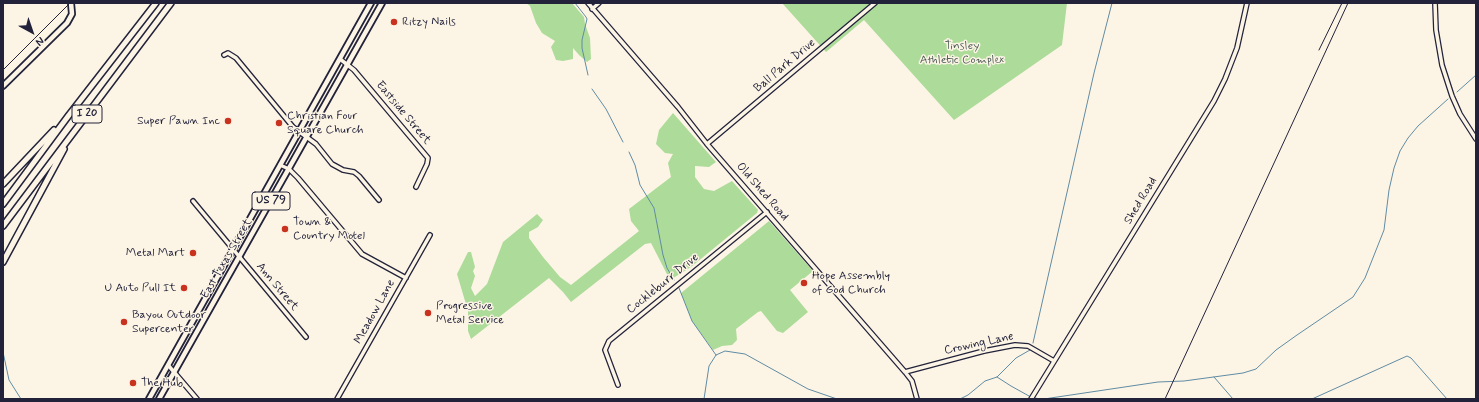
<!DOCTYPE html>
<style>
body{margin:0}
#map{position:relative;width:1479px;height:402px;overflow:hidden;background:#fcf5e5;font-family:Mynerve,sans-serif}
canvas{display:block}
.frame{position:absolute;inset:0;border:4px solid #22223b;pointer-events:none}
.north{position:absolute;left:12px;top:12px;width:40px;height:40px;-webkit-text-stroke:3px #fcf5e5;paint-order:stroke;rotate:140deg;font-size:11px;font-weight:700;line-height:16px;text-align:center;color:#22223b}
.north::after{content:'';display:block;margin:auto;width:14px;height:18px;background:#22223b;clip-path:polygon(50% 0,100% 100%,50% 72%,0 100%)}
</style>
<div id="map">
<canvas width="1479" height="402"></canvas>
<div class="frame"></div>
<div class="north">N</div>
</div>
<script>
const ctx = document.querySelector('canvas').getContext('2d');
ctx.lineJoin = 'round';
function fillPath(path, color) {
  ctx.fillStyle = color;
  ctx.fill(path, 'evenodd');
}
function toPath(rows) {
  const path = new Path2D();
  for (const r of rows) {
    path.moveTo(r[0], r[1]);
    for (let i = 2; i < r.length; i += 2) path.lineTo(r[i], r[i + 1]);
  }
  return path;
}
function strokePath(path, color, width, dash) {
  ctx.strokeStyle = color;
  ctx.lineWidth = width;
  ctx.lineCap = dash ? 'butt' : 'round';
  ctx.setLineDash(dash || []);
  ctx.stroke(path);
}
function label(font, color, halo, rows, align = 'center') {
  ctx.font = font + ' Mynerve,sans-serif';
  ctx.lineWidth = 3;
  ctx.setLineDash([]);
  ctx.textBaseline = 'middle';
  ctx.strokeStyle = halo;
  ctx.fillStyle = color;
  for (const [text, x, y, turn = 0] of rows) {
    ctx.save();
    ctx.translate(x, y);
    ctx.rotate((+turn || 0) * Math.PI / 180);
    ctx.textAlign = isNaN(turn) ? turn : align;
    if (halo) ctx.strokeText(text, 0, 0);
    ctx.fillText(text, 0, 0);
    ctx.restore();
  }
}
const green = toPath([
 [526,3,572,3,584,17,585,24,590,38,591,59,587,62,579,55,573,48,573,59,563,61,556,60,551,47,555,41,542,33,536,23,530,6],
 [782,3,1067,3,1062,45,954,120,864,20,826,52],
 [673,113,716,162,709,167,695,166,695,177,704,189,714,191,732,181,758,210,757,213,691,267,670,280,651,243,645,244,571,302,563,292,549,278,471,339,468,331,468,311,457,274,468,252,471,252,475,267,473,271,475,276,471,288,475,296,487,284,503,242,537,214,543,220,538,227,529,232,529,238,543,257,560,277,571,285,639,231,631,221,629,209,671,177,668,163,673,154,665,153,656,144,659,130],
 [769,221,813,271,790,290,808,312,783,333,777,331,761,311,758,312,736,329,737,340,732,345,722,346,713,350,692,321,681,293]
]);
const stream = toPath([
 [575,3,586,17,587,19,582,40,582,48,588,75],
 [592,89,606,109,623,142],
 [1457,92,1476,75],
 [629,152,635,165,640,185,654,208,663,255,667,268,674,280],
 [679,288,692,321,716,355],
 [1033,343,1094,73,1112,3],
 [3,352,9,380,21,399],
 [997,377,1011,386,1029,396],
 [1214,377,1233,399],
 [1035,398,1040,399],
 [704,399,709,366,716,355,725,351,745,354,808,389,837,399],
 [960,399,968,395,985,381,997,377,1016,358,1030,350],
 [1044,399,1158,382,1184,381,1243,373,1256,369,1276,350,1297,335,1353,297,1365,278,1384,230,1389,190,1394,168,1400,151,1408,138,1418,126,1448,99],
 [1312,399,1407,356,1411,358,1447,399]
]);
const minor = toPath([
 [588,3,678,107,707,144,905,372,912,381,917,399],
 [1435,3,1436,30,1442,65,1452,96,1460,114,1476,139],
 [592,9,599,3],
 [224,55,228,53,236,58,293,127,316,144,332,164,343,170,354,172,359,176,379,200],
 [340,59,354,70,428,158,427,164,416,187],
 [707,144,875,3],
 [280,165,289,169,298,178,362,254,406,278],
 [193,201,306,337],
 [168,365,197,399],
 [905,372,984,351,1015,345,1028,346,1054,361],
 [618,385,605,350,609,341,767,212],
 [337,399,430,235],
 [1031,399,1214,101,1225,79,1237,48,1247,3]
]);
const major = toPath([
 [3,86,67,23,72,14,71,3],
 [149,399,371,3],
 [159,399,382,3]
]);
const highway = toPath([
 [3,184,54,130],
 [3,204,69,115,156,3],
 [3,226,171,3],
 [3,262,64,149]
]);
const rail = toPath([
 [1319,50,1342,3],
 [3,70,70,3],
 [1165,399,1348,3]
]);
const markers = [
 [394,22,4,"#c8321e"],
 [228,121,4,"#c8321e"],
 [279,123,4,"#c8321e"],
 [285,229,4,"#c8321e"],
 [193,253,4,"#c8321e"],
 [804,283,4,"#c8321e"],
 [184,288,4,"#c8321e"],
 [428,313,4,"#c8321e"],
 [124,322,4,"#c8321e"],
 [133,383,4,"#c8321e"]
];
const shields = [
 [87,114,30],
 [271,201,38]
];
const shieldNames = [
 ["I 20",87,114],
 ["US 79",271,201]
];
const poiNames = [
 ["Ritzy Nails",402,22],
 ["Christian Four",287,116],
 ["Square Church",287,130],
 ["Super Pawn Inc",220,121,"right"],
 ["Town &",293,222],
 ["Country Motel",293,236],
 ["Metal Mart",185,253,"right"],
 ["Hope Assembly",812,276],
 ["of God Church",812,290],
 ["U Auto Pull It",176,288,"right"],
 ["Progressive",436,306],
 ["Metal Service",436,320],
 ["Bayou Outdoor",132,315],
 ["Supercenter",132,329],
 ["The Hub",141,383]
];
const parkNames = [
 ["Tinsley",962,46],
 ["Athletic Complex",962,60]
];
const streetNames = [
 ["Ball Park Drive",785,66,-40],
 ["Eastside Street",403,113,50],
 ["Old Shed Road",762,192,49],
 ["Shed Road",1141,201,-59],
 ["East Texas Street",227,259,-60],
 ["Cockleburr Drive",663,284,-39],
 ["Ann Street",277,287,50],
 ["Meadow Lane",375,312,-61],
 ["Crowing Lane",979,344,-12]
];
fillPath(green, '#addb99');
strokePath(stream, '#608ba4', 1);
strokePath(minor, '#22223b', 6);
strokePath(major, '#22223b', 8);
strokePath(highway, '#22223b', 8);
strokePath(minor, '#fcf5e5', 3.5);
strokePath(major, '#fcf5e5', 4.5);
strokePath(highway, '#fcf5e5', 5);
strokePath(rail, '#22223b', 1);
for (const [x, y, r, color] of markers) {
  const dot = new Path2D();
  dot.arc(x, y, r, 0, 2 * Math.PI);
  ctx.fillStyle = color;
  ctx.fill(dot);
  strokePath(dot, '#fcf5e5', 1.5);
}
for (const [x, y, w] of shields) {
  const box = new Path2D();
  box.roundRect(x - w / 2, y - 9, w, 18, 3);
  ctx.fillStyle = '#fcf5e5';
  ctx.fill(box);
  strokePath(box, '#22223b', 1);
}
label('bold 11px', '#22223b', null, shieldNames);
label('12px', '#22223b', '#fcf5e5', poiNames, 'left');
label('12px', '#4c5a57', '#fcf5e5', parkNames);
label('12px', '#22223b', '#fcf5e5', streetNames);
</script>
